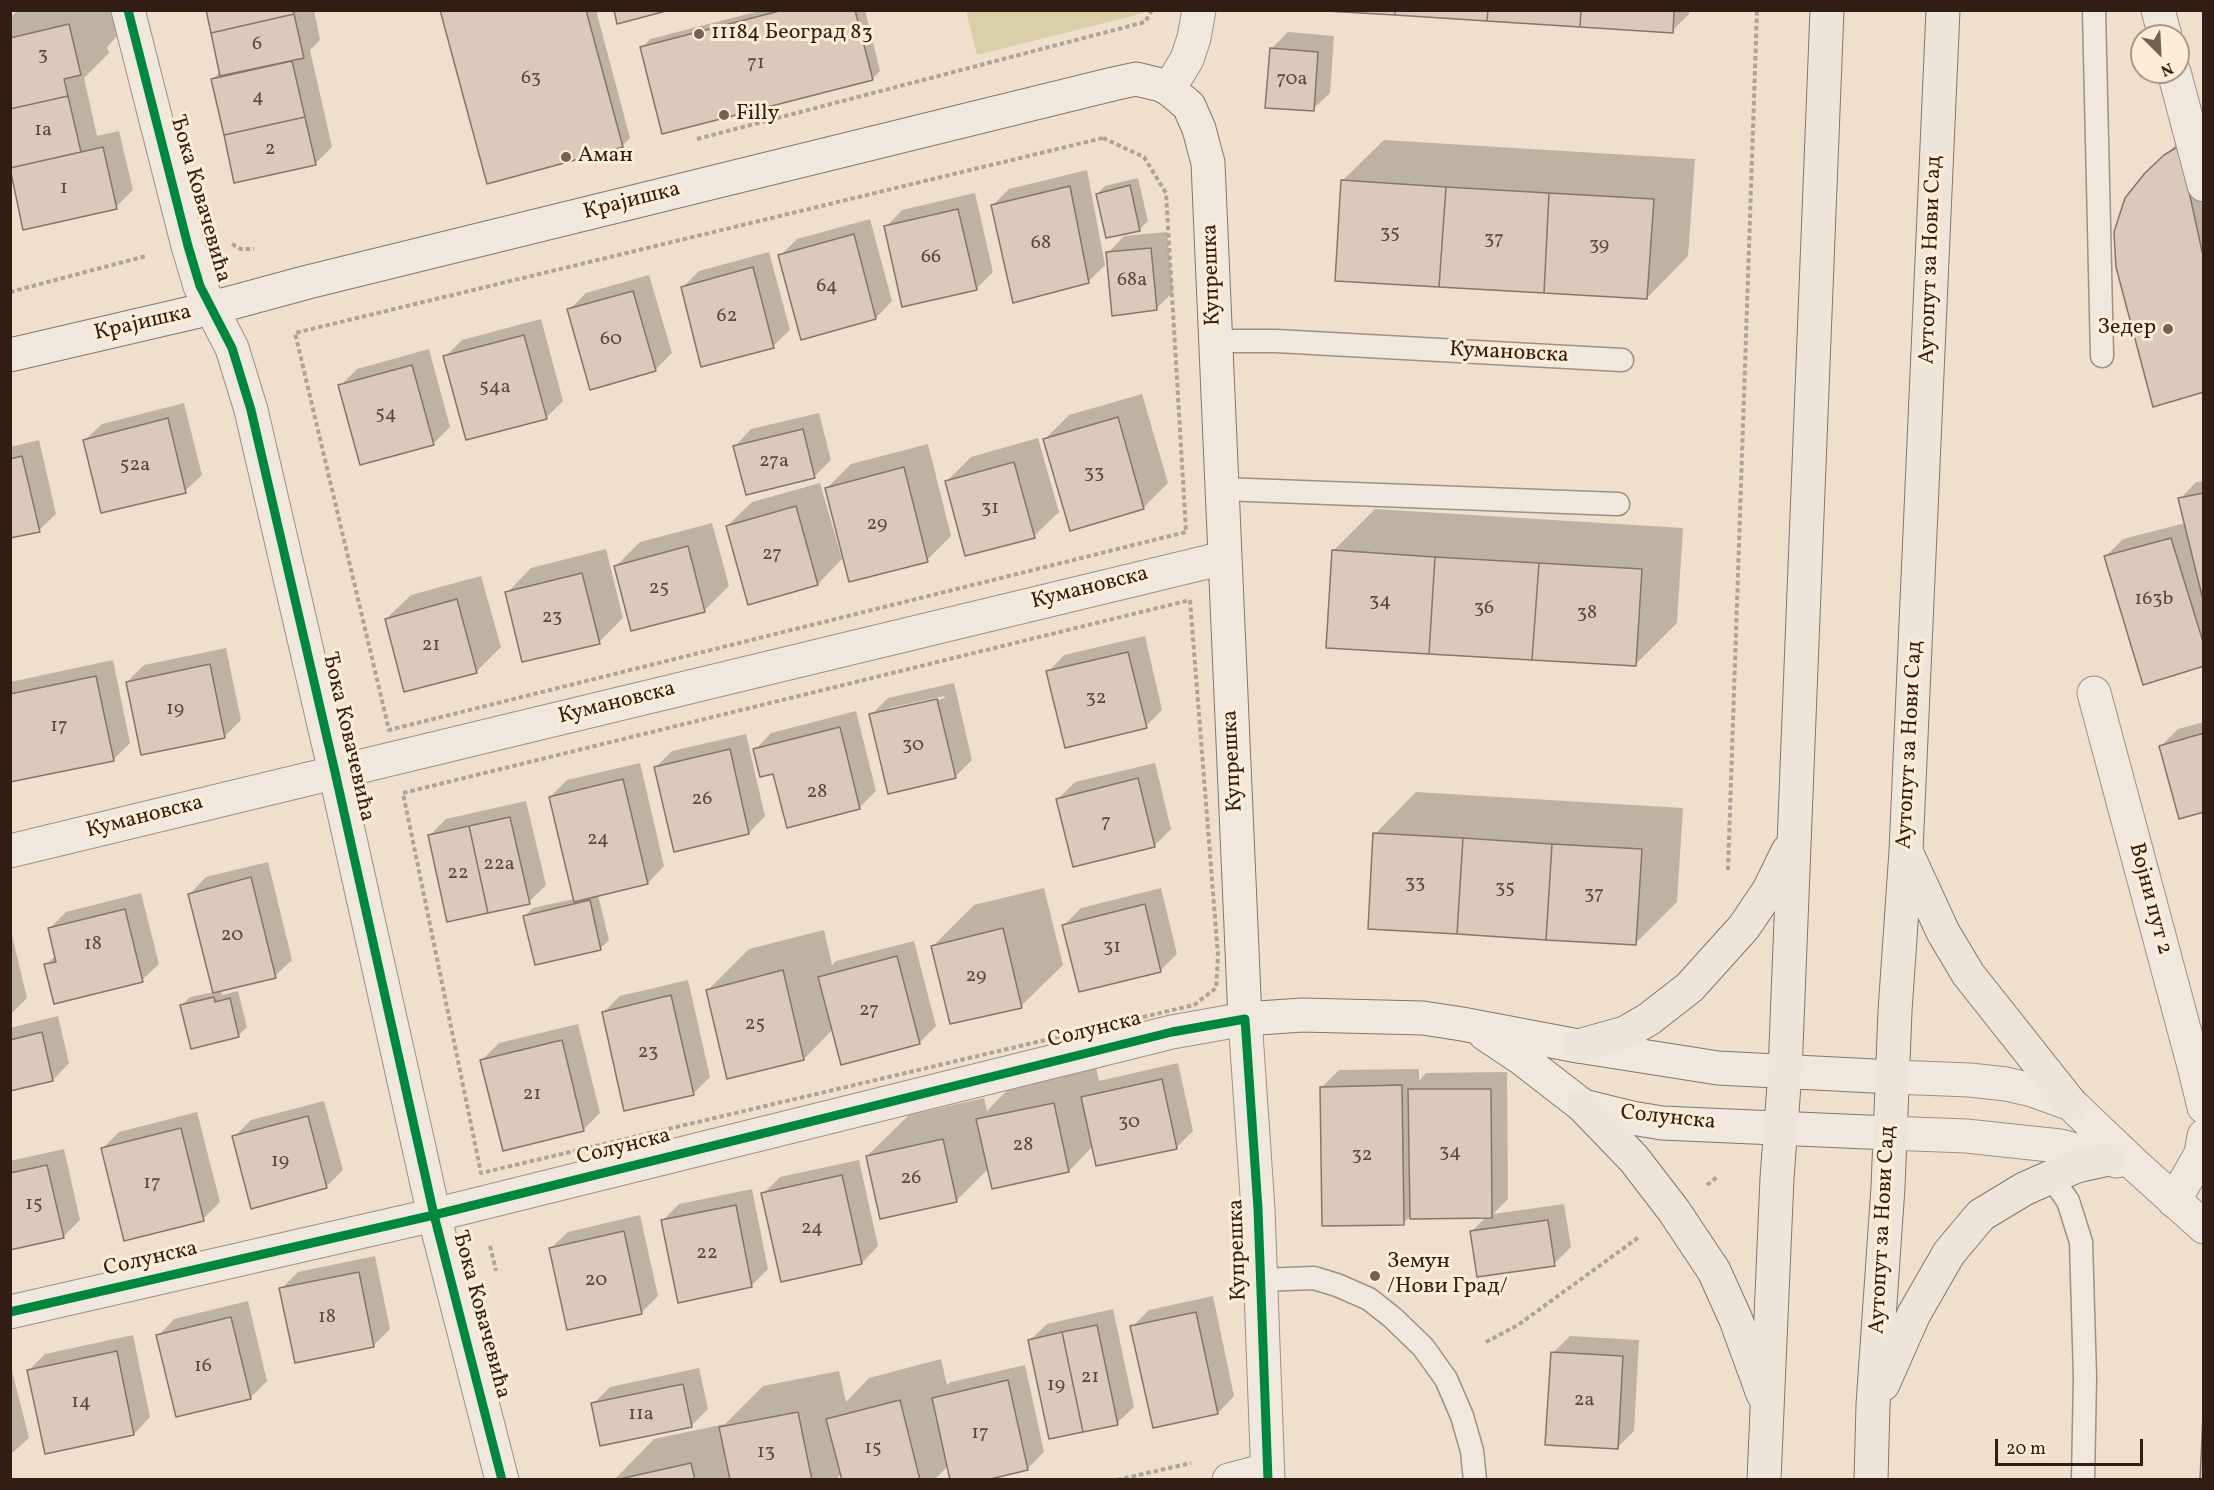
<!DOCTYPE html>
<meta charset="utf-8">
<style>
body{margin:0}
#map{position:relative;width:2214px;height:1490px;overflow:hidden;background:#eee0cc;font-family:Vollkorn,serif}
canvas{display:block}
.frame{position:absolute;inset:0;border:12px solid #311d14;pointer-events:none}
.north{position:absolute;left:2130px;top:24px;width:60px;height:60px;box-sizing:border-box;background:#fdedd5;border:2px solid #ab9a88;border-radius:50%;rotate:156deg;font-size:16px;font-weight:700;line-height:24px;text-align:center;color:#311d14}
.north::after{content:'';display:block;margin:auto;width:21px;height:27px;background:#736154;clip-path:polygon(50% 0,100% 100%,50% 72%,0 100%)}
.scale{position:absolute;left:1995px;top:1439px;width:148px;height:27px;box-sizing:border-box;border:3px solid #311d14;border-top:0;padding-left:8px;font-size:18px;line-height:21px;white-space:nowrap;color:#311d14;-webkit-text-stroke:4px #fdedd5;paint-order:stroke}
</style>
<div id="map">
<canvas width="2214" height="1490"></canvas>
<div class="frame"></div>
<div class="north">N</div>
<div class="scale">20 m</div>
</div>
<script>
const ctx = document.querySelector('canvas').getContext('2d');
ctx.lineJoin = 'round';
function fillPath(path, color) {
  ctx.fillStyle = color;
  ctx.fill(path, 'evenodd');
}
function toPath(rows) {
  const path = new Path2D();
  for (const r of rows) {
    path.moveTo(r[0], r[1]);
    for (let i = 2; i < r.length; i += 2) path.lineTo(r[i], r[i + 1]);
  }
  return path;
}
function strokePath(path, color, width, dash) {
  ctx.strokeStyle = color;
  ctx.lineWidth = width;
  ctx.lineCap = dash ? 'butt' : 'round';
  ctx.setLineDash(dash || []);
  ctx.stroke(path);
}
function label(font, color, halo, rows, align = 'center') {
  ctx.font = font + ' Vollkorn,serif';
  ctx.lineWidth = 6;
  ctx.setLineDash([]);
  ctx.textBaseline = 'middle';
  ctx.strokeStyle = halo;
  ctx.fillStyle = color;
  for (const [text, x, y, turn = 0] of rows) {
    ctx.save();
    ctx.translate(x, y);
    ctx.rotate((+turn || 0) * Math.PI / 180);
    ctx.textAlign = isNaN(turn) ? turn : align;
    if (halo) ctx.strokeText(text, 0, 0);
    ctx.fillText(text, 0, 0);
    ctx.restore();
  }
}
const green = toPath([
 [1143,10,1144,13,977,55,966,11]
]);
const shadow = toPath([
 [18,10,116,10,121,32,107,47,109,53,84,78,97,136,119,131,133,190,116,207,10,167,10,18],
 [207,10,314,10,320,40,310,50,332,147,315,164,213,79,221,71],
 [441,10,596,10,630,138,622,146],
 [763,10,865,10,880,71,872,79,642,48,650,39],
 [1333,10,1689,10,1689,14,1672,31],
 [1288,32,1334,36,1330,93,1313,109,1271,49],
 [2204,125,2204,390,2146,174,2190,131],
 [1384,140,1695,159,1688,256,1647,298,1342,181],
 [1087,170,1105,265,1088,282,993,205,1009,189],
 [1138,178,1148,221,1140,229,1097,194,1105,186],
 [975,193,993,272,977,288,886,227,902,210],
 [870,219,892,301,876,318,780,256,797,239],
 [1167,232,1173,292,1156,309,1108,253,1124,236],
 [769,252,790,330,773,346,682,288,699,271],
 [649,275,672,353,655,370,569,310,586,293],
 [541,319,563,401,546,418,445,357,462,340],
 [429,349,450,427,434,443,361,463,340,386,357,369],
 [1142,394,1168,483,1144,507,1071,529,1045,439,1069,415],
 [184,403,202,475,185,491,85,440,102,424],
 [819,413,831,460,814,477,735,446,751,429],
 [1038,438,1059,512,1034,536,947,481,971,457],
 [39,440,56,514,39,530,10,537,10,447],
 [928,444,951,536,927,560,827,488,851,464],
 [2204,481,2204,665,2106,556,2123,539,2185,523,2180,499,2196,482],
 [820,483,842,559,818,584,727,526,752,502],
 [1375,509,1683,528,1677,623,1635,665,1333,551],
 [712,523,729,586,704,611,616,566,640,542],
 [606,549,623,618,599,642,507,593,531,568],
 [481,576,501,647,476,672,386,619,411,595],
 [1145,636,1162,710,1146,726,1048,672,1064,655],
 [226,648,241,720,224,737,127,682,144,665],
 [113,660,130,743,113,760,10,781,10,682],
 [954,683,972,760,955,777,871,715,888,698],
 [944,696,945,698,889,712,889,708],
 [856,711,876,791,859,808,774,772,755,750,771,733],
 [2204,722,2204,811,2161,746,2178,729],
 [746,734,765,816,749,833,676,850,656,767,672,751],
 [640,763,664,866,648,883,598,895,609,940,601,948,525,916,533,908,574,899,550,797,567,780],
 [1155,763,1171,829,1154,846,1058,799,1075,782],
 [1416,792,1683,808,1677,902,1635,944,1375,834],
 [526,801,546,885,529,902,430,835,446,819],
 [268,862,292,960,275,976,221,989,222,995,238,991,247,1027,239,1035,192,1047,182,1005,190,997,214,992,190,894,206,877],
 [1044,888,1063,965,1021,1006,933,946,974,905],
 [1161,888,1177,954,1160,971,1064,925,1081,908],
 [141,893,159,964,142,980,46,965,56,955,49,929,66,912],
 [10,927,27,998,10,1015],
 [824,930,832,965,836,961,914,941,936,1026,919,1043,833,1029,804,1059,707,991,749,949],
 [688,980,710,1077,694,1093,604,1012,620,996],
 [58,1016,69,1063,53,1080,10,1090,10,1028],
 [578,1024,600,1113,583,1130,482,1060,499,1043],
 [1095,1062,1099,1081,1178,1063,1193,1131,1176,1148,1093,1146,1069,1171,989,1168,956,1201,867,1156,909,1115,984,1098,987,1111,1019,1078],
 [1419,1069,1419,1081,1426,1073,1507,1072,1508,1199,1493,1214,1564,1204,1571,1247,1554,1264,1472,1231,1487,1216,1410,1217,1403,1223,1322,1087,1339,1070],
 [324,1101,343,1170,326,1187,234,1137,251,1120],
 [197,1112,220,1202,203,1219,103,1148,119,1132],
 [64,1149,80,1220,64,1236,10,1248,10,1161],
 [859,1160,878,1246,862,1263,763,1194,780,1177],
 [752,1189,768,1269,751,1286,662,1221,679,1204],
 [640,1215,658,1296,641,1313,551,1248,568,1232],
 [375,1256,390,1329,373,1346,281,1289,298,1272],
 [1213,1296,1234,1396,1218,1413,1132,1327,1149,1310],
 [248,1301,267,1381,250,1398,158,1336,174,1319],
 [1113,1309,1134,1407,1117,1423,1030,1340,1047,1324],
 [133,1335,150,1417,134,1434,28,1371,45,1354],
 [1570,1336,1639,1340,1634,1431,1617,1448,1553,1353],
 [941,1359,947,1385,951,1382,1025,1365,1044,1452,1027,1469,949,1465,934,1480,844,1480,842,1473,835,1480,614,1480,654,1439,725,1424,763,1386,839,1371,846,1402,869,1378],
 [10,1363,29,1438,10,1455],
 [699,1368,708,1409,691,1426,593,1404,610,1387]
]);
const building = toPath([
 [206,10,293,10,294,14,211,33,206,10],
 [440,10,586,10,623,147,487,184,440,10],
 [614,10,670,10,617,24,614,10],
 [783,10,855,10,873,80,662,134,640,47,783,10],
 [1308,10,1395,10,1395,15,1308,10],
 [1395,10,1488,10,1487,21,1395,15,1395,10],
 [1488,10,1581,10,1580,27,1487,21,1488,10],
 [1581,10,1674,10,1673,33,1580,27,1581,10],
 [294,14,304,58,220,76,211,33,294,14],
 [69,24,81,75,64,79,68,96,10,109,10,38,69,24],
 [1270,48,1318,52,1314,111,1265,108,1270,48],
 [292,61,305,117,224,135,211,79,292,61],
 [68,96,81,152,10,168,10,109,68,96],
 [305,117,316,165,234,183,224,135,305,117],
 [2179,146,2204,260,2204,392,2153,407,2116,267,2114,232,2125,198,2145,173,2164,155,2179,146],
 [103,147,117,209,23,230,10,168,103,147],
 [1341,180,1446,187,1439,287,1335,281,1341,180],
 [1130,185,1140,231,1106,238,1096,194,1130,185],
 [1070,186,1089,283,1013,303,991,205,1070,186],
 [1446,187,1549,193,1544,293,1439,287,1446,187],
 [1549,193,1654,199,1647,299,1544,293,1549,193],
 [958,209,977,290,902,307,884,226,958,209],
 [854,234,876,319,801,340,778,255,854,234],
 [1151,248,1157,310,1112,316,1106,252,1151,248],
 [753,267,774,348,701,367,681,287,753,267],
 [633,291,656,371,590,390,567,309,633,291],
 [524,335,547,419,466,440,443,356,524,335],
 [412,365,434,445,360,465,338,385,412,365],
 [1118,417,1144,509,1070,531,1043,439,1118,417],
 [168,418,186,493,101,513,83,440,168,418],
 [803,429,815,478,746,495,733,446,803,429],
 [22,456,40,532,10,538,10,459,22,456],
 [1014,462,1035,538,965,556,945,481,1014,462],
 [904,467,928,562,849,582,825,488,904,467],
 [2204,493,2204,604,2178,498,2204,493],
 [796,506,818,585,748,605,726,526,796,506],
 [2171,538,2204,645,2204,666,2143,685,2104,556,2171,538],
 [688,546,705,612,631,631,614,566,688,546],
 [1332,550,1435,557,1429,654,1326,648,1332,550],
 [1435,557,1539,563,1532,660,1429,654,1435,557],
 [1539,563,1642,569,1636,666,1532,660,1539,563],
 [582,573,600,644,522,662,505,592,582,573],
 [457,599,477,673,404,692,385,619,457,599],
 [1128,652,1147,728,1065,748,1046,671,1128,652],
 [210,664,225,738,141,755,126,682,210,664],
 [96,676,114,761,10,782,10,694,96,676],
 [937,699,956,778,888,794,869,714,937,699],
 [840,727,860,809,787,828,773,774,760,777,753,749,840,727],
 [2204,733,2204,812,2179,819,2159,746,2204,733],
 [730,749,749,834,674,852,654,767,730,749],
 [1138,778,1155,847,1073,867,1056,799,1138,778],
 [623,779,648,884,574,902,549,797,623,779],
 [510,817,530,904,488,913,469,826,510,817],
 [469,826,488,913,447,922,428,835,469,826],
 [1373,833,1463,838,1457,934,1368,929,1373,833],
 [1463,838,1552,844,1546,940,1457,934,1463,838],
 [1552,844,1642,849,1636,945,1546,940,1552,844],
 [251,877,276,978,213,993,188,894,251,877],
 [590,900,601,950,535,965,523,916,590,900],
 [1145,904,1161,972,1079,992,1062,925,1145,904],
 [125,909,143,982,54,1004,44,964,56,962,48,928,125,909],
 [1003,928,1022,1008,950,1024,931,946,1003,928],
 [897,956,920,1044,841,1065,818,977,897,956],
 [783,970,804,1060,727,1079,706,990,783,970],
 [671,995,694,1095,624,1111,602,1012,671,995],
 [214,997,215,1002,230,998,239,1037,191,1049,180,1005,214,997],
 [42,1032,53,1081,10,1091,10,1040,42,1032],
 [562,1040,584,1131,503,1151,480,1060,562,1040],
 [1162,1079,1177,1149,1096,1166,1081,1097,1162,1079],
 [1402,1085,1404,1225,1322,1226,1320,1087,1402,1085],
 [1408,1089,1491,1089,1492,1218,1410,1219,1408,1089],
 [1054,1103,1069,1172,992,1189,976,1119,1054,1103],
 [308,1116,327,1188,251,1209,232,1136,308,1116],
 [181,1128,204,1221,124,1241,101,1148,181,1128],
 [943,1139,957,1202,880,1219,866,1156,943,1139],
 [47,1165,64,1238,10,1250,10,1173,47,1165],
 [842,1175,862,1264,781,1282,761,1193,842,1175],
 [736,1205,752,1287,678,1303,661,1220,736,1205],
 [1548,1220,1555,1266,1477,1277,1470,1231,1548,1220],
 [624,1231,642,1314,567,1330,549,1248,624,1231],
 [359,1272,374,1347,295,1363,279,1288,359,1272],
 [1196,1312,1218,1414,1153,1428,1130,1326,1196,1312],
 [231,1317,251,1399,176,1417,156,1335,231,1317],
 [1097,1325,1118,1425,1083,1432,1062,1332,1097,1325],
 [1062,1332,1083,1432,1049,1439,1028,1340,1062,1332],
 [117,1351,134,1435,45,1454,27,1370,117,1351],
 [1551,1352,1623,1356,1618,1449,1545,1445,1551,1352],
 [1008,1380,1028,1470,986,1480,950,1480,932,1398,1008,1380],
 [683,1384,692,1427,600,1446,591,1403,683,1384],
 [900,1400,920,1480,842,1480,826,1419,900,1400],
 [798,1412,812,1480,730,1480,719,1427,798,1412],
 [2203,1415,2204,1480,2200,1480,2203,1415],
 [691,1463,695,1480,615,1480,691,1463]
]);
const path = toPath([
 [1103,138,1144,157,1166,193,1186,532,389,730,295,333,1103,138],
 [697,139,1145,22,1152,10],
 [232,244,241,249,254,249],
 [10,292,146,256],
 [1190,600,1218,956,1216,988,1194,1005,481,1173,403,793,1190,600],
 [1728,870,1757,10],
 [1707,1185,1717,1177],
 [490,1246,496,1271],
 [1486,1342,1518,1325,1639,1237],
 [1117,1480,1191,1463]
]);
const lane = toPath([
 [2094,10,2102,356],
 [1215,341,1276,341,1622,360],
 [1222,489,1618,504],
 [2051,1177,2068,1201,2081,1242,2085,1377,2083,1480],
 [1260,1280,1314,1278,1337,1285,1369,1299,1393,1318,1423,1347,1446,1379,1462,1416,1472,1451,1475,1480]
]);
const street = toPath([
 [128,10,188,246,200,286,232,348,251,410,335,772,434,1215,502,1480],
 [2158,10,2165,36],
 [2174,72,2204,185],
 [1169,89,1187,59,1194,38,1199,10],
 [2094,693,2195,1070,2204,1107],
 [10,851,1224,558],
 [1893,1077,1970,1080,2006,1084,2032,1090,2071,1104,2134,1164,2204,1227],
 [1889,1133,1966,1136,2060,1146,2117,1161],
 [2174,1201,2201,1154,2204,1136],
 [10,1312,434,1215,1172,1032,1245,1019,1258,1209,1268,1480],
 [1229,1480,1267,1470]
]);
const secondary = toPath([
 [10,355,212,308,308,282,1113,84,1136,79,1161,85,1169,89,1189,106,1199,129,1208,163,1245,1019,1302,1015,1423,1018,1462,1024,1578,1046,1718,1068,1893,1077],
 [1485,1034,1521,1058,1583,1106,1632,1118,1662,1123,1889,1133]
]);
const primary = toPath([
 [1908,856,1943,932,1968,974,2071,1104],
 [1578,1046,1625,1033,1649,1019,1690,987,1744,927,1769,890,1788,851],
 [1583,1106,1634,1159,1674,1211,1714,1271,1736,1320,1763,1394],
 [1883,1384,1914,1314,1949,1253,1981,1215,2024,1189,2051,1177,2077,1166,2109,1159],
 [1764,1480,1777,1178,1785,1072,1827,10],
 [1871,1480,1873,1405,1888,1187,1895,1011,1906,851,1943,10]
]);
const cycleway = toPath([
 [128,10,188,246,200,286,232,348,251,410,335,772,434,1215,502,1480],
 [10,1312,434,1215,1172,1032,1245,1019,1258,1209,1268,1480]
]);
const markers = [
 [699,34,6,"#736154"],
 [724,115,6,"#736154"],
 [566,157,6,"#736154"],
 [2168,329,6,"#736154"],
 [1375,1276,6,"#736154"]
];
const numberNames = [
 ["6",257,45],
 ["3",43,56],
 ["71",756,64],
 ["63",531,79],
 ["70a",1292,80],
 ["4",258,98],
 ["1a",43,131],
 ["2",270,150],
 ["1",64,189],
 ["35",1390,234],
 ["37",1494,240],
 ["68",1041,244],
 ["39",1599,246],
 ["66",931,258],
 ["68a",1132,281],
 ["64",827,287],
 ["62",727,317],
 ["60",611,340],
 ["54a",495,388],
 ["54",386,415],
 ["27a",774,462],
 ["52a",135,466],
 ["33",1094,474],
 ["31",990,509],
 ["29",877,525],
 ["27",772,555],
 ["25",659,589],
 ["163b",2154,600],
 ["34",1380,602],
 ["36",1484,609],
 ["38",1587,614],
 ["23",552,618],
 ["21",431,646],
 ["32",1096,699],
 ["19",175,710],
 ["17",59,727],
 ["30",913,746],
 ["28",817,793],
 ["26",702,800],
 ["7",1106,823],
 ["24",598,840],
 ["22a",499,865],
 ["22",458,874],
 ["33",1415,884],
 ["35",1505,889],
 ["37",1594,895],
 ["20",232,936],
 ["18",93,945],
 ["31",1112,948],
 ["29",976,977],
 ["27",869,1011],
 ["25",755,1025],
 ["23",648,1053],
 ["21",532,1095],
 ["30",1129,1123],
 ["28",1023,1146],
 ["34",1450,1153],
 ["32",1362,1156],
 ["19",280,1162],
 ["26",911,1179],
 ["17",152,1184],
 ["15",34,1205],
 ["24",812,1229],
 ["22",707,1254],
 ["20",596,1281],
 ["18",327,1318],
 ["16",203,1367],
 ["21",1090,1378],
 ["19",1056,1386],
 ["2a",1584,1401],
 ["14",81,1403],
 ["11a",641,1415],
 ["17",980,1434],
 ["15",873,1449],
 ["13",766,1453]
];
const poiNames = [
 ["11184 Београд 83",711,34],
 ["Filly",736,115],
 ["Аман",578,157],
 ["Зедер",2156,329,"right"],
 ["Земун",1387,1263],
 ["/Нови Град/",1387,1288]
];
const streetNames = [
 ["Ђока Ковачевића",199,199,74],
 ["Крајишка",632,202,-14],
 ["Аутопут за Нови Сад",1932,260,-88],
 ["Купрешка",1213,275,-92],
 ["Крајишка",143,324,-13],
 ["Кумановска",1509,354,3],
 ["Кумановска",1090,589,-14],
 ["Кумановска",617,704,-14],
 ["Ђока Ковачевића",347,737,77],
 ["Аутопут за Нови Сад",1911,745,-87],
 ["Купрешка",1234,761,-93],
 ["Кумановска",145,818,-14],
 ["Војни пут 2",2149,899,75],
 ["Солунска",1095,1031,-14],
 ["Солунска",1668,1119,6],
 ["Солунска",624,1148,-14],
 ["Аутопут за Нови Сад",1884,1230,-87],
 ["Купрешка",1239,1250,-92],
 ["Солунска",151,1260,-13],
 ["Ђока Ковачевића",480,1315,75]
];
fillPath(green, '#d9d0a9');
fillPath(shadow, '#0003');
fillPath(building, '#dbc9bb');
strokePath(building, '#81776c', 1.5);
strokePath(lane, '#9c9184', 25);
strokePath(street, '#9c9184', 35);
strokePath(secondary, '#81776c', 35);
strokePath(primary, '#81776c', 35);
strokePath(path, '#aca49c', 4, [4.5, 3]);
strokePath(lane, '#f0e8df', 22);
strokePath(street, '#f0e8df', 33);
strokePath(secondary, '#f0e8df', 33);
strokePath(primary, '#ede5da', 33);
strokePath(cycleway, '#00873e', 9);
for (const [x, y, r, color] of markers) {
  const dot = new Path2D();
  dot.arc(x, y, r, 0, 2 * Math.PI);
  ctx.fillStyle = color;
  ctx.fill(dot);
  strokePath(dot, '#fdedd5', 2);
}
label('20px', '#5c493e', null, numberNames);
label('22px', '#311d14', '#fdedd5', poiNames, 'left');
label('22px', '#311d14', '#fdedd5', streetNames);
</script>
